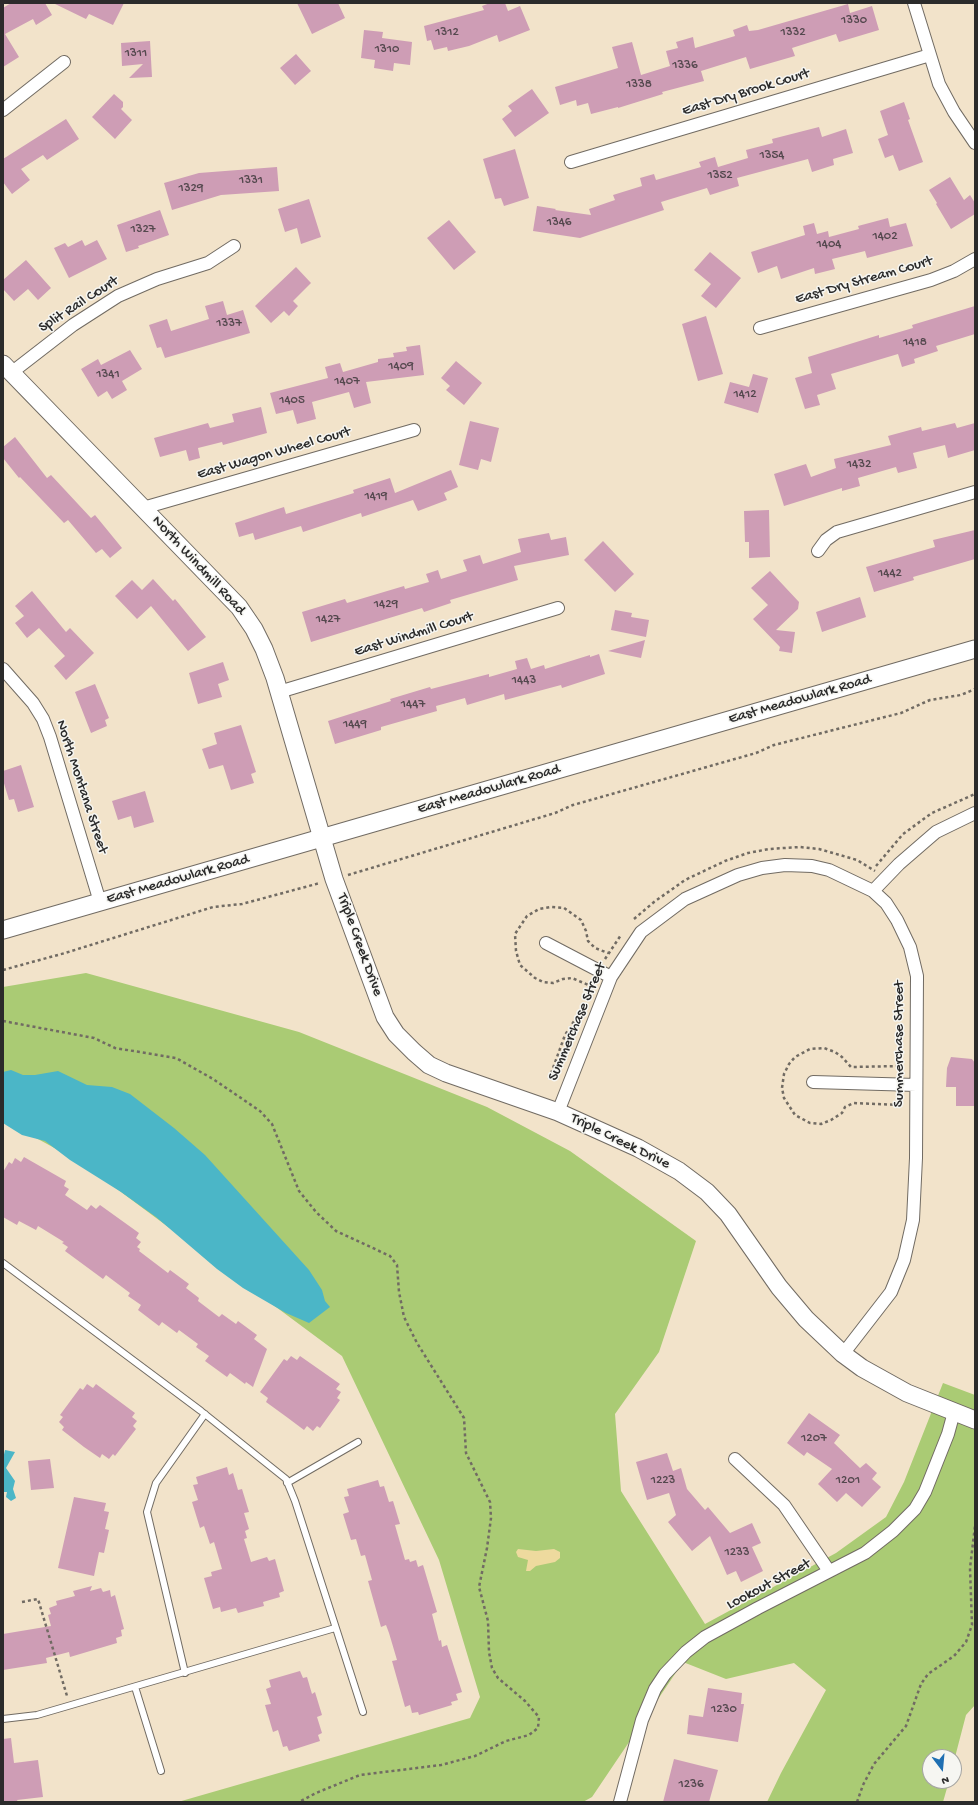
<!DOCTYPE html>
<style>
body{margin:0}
#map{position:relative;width:978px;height:1805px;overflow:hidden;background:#f2e3ca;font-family:"Gochi Hand",sans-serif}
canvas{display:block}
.frame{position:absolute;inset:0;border:4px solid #2b2b2b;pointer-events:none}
.north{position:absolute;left:922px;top:1749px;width:40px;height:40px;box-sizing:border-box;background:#f6f6f2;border:1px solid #a5a5a2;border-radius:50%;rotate:164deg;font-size:11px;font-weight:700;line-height:16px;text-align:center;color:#2b2b2b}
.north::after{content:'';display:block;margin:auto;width:14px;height:18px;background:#1f6fb2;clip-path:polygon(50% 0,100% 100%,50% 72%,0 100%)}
</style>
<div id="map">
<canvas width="978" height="1805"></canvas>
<div class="frame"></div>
<div class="north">N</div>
</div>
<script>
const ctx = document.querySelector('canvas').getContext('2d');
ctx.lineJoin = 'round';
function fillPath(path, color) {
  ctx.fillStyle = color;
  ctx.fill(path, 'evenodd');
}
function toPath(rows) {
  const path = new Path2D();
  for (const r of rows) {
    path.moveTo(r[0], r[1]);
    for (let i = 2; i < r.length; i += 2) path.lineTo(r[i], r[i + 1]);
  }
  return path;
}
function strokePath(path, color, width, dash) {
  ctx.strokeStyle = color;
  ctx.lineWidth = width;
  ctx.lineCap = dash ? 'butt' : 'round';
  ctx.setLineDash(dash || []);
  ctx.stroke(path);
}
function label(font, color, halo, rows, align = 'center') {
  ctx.font = font + ' "Gochi Hand",sans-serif';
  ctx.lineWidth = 3;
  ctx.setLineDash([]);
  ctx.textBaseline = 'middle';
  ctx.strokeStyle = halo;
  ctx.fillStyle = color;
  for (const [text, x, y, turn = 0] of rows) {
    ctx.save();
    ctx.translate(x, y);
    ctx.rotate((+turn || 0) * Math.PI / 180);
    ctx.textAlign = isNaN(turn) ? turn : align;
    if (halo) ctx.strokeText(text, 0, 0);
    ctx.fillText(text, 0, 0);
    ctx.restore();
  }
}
const green = toPath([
 [86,973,299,1032,487,1107,570,1151,696,1241,659,1352,615,1414,621,1491,705,1624,836,1553,886,1517,904,1482,943,1383,975,1395,975,1705,966,1715,954,1761,954,1757,930,1757,930,1781,949,1781,943,1802,767,1802,781,1773,826,1690,794,1663,726,1679,683,1662,592,1797,583,1802,178,1802,470,1718,480,1697,439,1560,342,1356,82,1163,3,1120,3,987]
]);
const sand = toPath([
 [518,1549,536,1551,554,1549,560,1552,560,1558,555,1562,536,1566,530,1571,526,1571,528,1560,518,1557,516,1552]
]);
const water = toPath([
 [11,1070,23,1075,35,1075,58,1071,87,1085,112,1087,130,1094,174,1128,205,1155,309,1270,322,1290,325,1301,330,1307,309,1323,286,1313,243,1288,217,1269,156,1217,121,1192,70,1160,45,1141,22,1135,6,1125,3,1123,3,1072],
 [5,1450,15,1452,6,1468,15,1481,13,1489,16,1498,11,1501,6,1497,7,1492,3,1492,3,1459]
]);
const building = toPath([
 [11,3,45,3,52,15,36,25,33,19,5,34,19,57,3,67,3,8],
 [53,3,124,3,113,25,89,14,86,19],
 [297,3,338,3,345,18,312,34],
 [490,3,505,3,508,11,520,6,530,30,499,42,497,35,469,46,448,51,447,47,434,50,431,40,427,41,424,26,484,10,482,6],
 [848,4,850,13,872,6,879,30,839,42,836,34,792,48,795,56,750,69,746,57,701,71,704,81,662,92,663,94,618,108,618,107,591,114,588,103,577,106,576,100,560,105,555,87,618,68,612,47,632,42,641,75,670,66,666,51,678,48,676,42,693,37,695,48,735,36,733,30,747,25,749,31,758,30],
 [364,30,383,32,382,38,412,42,410,65,394,63,393,71,374,68,375,60,361,58],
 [150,41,152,77,129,78,143,64,122,66,121,43],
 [296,54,311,71,295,85,280,68],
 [532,89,549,113,515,137,502,119,512,111,508,106],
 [114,94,123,102,123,107,121,109,132,120,115,139,92,117],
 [904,102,910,119,908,120,923,162,899,171,893,155,885,158,878,139,888,135,880,111],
 [66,119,79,139,47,160,43,155,21,169,30,180,12,194,3,182,3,159],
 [819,127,822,137,846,129,853,153,833,159,834,165,812,172,808,159,737,178,739,186,710,195,707,188,661,202,664,210,580,238,533,231,537,206,556,209,555,210,591,215,589,209,615,200,613,195,642,186,640,178,654,174,656,180,701,167,699,162,715,157,718,167,748,158,746,150,773,143,772,139],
 [515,149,529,198,504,206,501,198,495,199,483,159],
 [277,167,279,191,221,195,172,210,164,183,199,173],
 [950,177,964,200,970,195,975,203,975,214,951,229,936,204,937,203,929,190],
 [309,199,321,237,301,244,297,228,285,232,278,209],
 [160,210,169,235,138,246,139,248,126,252,117,225],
 [888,218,890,227,906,223,913,246,867,258,865,251,832,259,835,269,815,274,814,268,781,279,777,266,758,273,751,252,805,235,803,226,814,223,817,234,828,231,829,237,859,229,858,226],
 [449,220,476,252,454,270,427,238],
 [82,240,85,246,97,240,107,259,69,278,54,248,65,243,68,247],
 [710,252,741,278,716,308,701,296,711,284,694,270],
 [26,260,51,288,38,300,28,289,14,301,3,289,3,280],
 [296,267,311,283,293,301,298,306,289,316,284,311,271,323,255,306],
 [223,301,227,315,243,310,250,333,165,358,161,347,157,348,149,325,167,319,171,331,209,319,205,306],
 [975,306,975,334,936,346,938,351,914,359,915,363,902,367,898,354,831,374,836,389,817,395,820,405,805,409,795,378,812,373,808,357,879,335,879,338,913,328,912,325],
 [706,316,723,374,698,381,682,324],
 [420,345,424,375,366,382,371,403,354,408,349,392,312,402,316,419,297,424,293,410,276,414,270,393,328,378,325,367,340,363,343,372,378,362,378,359,394,357,393,353,407,351,406,347],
 [130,350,142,369,122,381,127,390,112,399,107,391,98,397,81,369,98,359,101,365],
 [456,361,482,383,464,405,446,390,450,386,441,378],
 [753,374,768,378,758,413,724,403,730,382,749,387],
 [261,407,267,433,223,445,222,442,198,448,200,458,189,461,186,450,160,457,154,438,208,423,210,428,234,422,232,414],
 [470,421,499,428,491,462,481,459,478,470,459,465],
 [955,423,957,428,975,423,975,450,948,458,945,445,913,453,917,468,898,473,896,467,858,478,860,486,842,491,842,488,784,506,774,474,806,464,811,477,836,468,834,459,891,445,888,436,921,427,922,431],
 [15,437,47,478,51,475,91,518,95,515,122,548,110,558,102,549,96,553,68,520,64,523,20,477,19,478,3,458,3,447],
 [451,470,458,487,444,493,447,500,418,511,413,500,362,517,361,513,303,532,301,526,255,540,253,533,239,537,235,523,284,507,286,514,354,493,353,490,390,478,395,493],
 [769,510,770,557,749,558,749,542,745,542,744,511],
 [975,530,975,559,913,577,914,580,874,592,866,567,935,547,933,540],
 [549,533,551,540,566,537,569,555,514,566,518,580,450,600,451,603,424,612,422,608,311,642,302,612,345,599,347,603,404,586,405,589,429,582,426,574,438,570,441,579,467,571,463,560,480,555,483,564,521,552,518,539],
 [603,541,634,574,615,592,584,560],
 [770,571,799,602,798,609,776,630,795,632,792,653,779,651,780,647,753,619,768,605,751,588],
 [153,579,173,601,175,599,206,637,188,651,151,606,137,619,115,596,132,580,142,590],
 [32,591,66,632,70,628,94,653,66,680,54,666,65,656,39,628,27,638,15,623,24,616,15,606],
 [860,597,866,617,822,632,816,612],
 [615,610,632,613,631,617,649,620,646,637,611,630],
 [645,640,641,658,608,651],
 [599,654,605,674,562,688,561,685,505,700,504,694,467,705,465,698,436,706,437,711,381,727,381,730,335,744,328,721,391,701,390,699,430,687,431,689,489,674,489,677,517,669,515,661,527,658,531,669,544,665,545,669,590,655,590,657],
 [223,662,229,680,218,684,222,697,198,704,189,673],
 [95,684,109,718,105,720,107,726,91,733,75,692],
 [241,725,256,772,251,774,254,783,231,790,223,765,209,769,202,749,217,744,214,733],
 [21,765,34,807,18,812,14,799,9,800,3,780,3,771],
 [145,791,154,822,134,828,131,816,118,820,112,801],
 [951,1057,972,1059,975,1063,975,1106,956,1106,956,1087,946,1087,947,1068],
 [24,1157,66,1181,64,1186,69,1189,65,1195,87,1210,91,1205,96,1209,100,1205,139,1233,136,1238,141,1242,137,1247,140,1249,139,1251,168,1273,170,1270,189,1284,186,1288,199,1298,198,1301,219,1317,222,1314,236,1324,238,1321,257,1335,254,1339,267,1349,253,1387,246,1382,245,1384,230,1373,227,1377,205,1361,209,1356,196,1347,198,1344,179,1330,177,1333,162,1322,159,1326,138,1310,141,1305,128,1296,130,1293,106,1275,103,1279,65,1251,68,1247,62,1243,64,1242,38,1226,36,1230,19,1221,17,1225,3,1217,3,1172,9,1162,12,1164,15,1158,21,1162],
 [291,1356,297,1360,300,1356,340,1384,336,1389,341,1392,337,1398,340,1400,320,1428,317,1426,313,1431,307,1426,304,1430,288,1418,266,1402,268,1398,260,1392,284,1359,287,1361],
 [87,1384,93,1388,96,1384,135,1413,132,1417,137,1421,133,1426,136,1429,115,1456,113,1454,109,1459,102,1454,100,1458,84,1447,62,1430,64,1427,59,1422,63,1417,60,1415,80,1388,83,1390],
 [809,1413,840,1435,834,1443,860,1468,866,1463,877,1473,872,1479,881,1487,862,1507,846,1493,837,1502,818,1484,832,1469,807,1452,804,1456,787,1443],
 [667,1453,673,1471,681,1468,687,1489,705,1510,708,1507,730,1533,752,1523,761,1543,752,1547,763,1571,741,1582,736,1571,727,1575,710,1536,692,1551,668,1522,676,1515,669,1493,647,1500,636,1462],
 [50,1459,54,1488,31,1490,28,1461],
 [227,1467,229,1475,233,1473,238,1490,242,1489,249,1512,244,1513,249,1529,245,1531,247,1538,244,1539,251,1562,267,1557,269,1561,275,1559,284,1591,279,1593,280,1597,263,1602,264,1606,238,1613,236,1608,221,1612,220,1607,213,1609,204,1578,212,1576,211,1572,222,1569,214,1542,210,1544,204,1526,200,1528,192,1502,198,1500,193,1485,198,1484,196,1477],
 [378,1480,380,1487,384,1486,389,1502,393,1501,400,1524,395,1525,405,1560,409,1559,410,1562,416,1560,418,1567,423,1565,437,1612,432,1614,439,1641,441,1640,442,1647,447,1645,462,1692,456,1694,458,1700,451,1702,452,1705,419,1715,418,1712,412,1713,410,1705,405,1707,392,1661,397,1660,389,1633,386,1625,381,1627,368,1581,372,1580,365,1555,361,1556,356,1539,351,1540,343,1514,349,1512,344,1497,349,1496,347,1489],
 [74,1497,106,1503,104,1511,109,1512,105,1529,109,1530,104,1553,99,1552,94,1576,58,1568],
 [92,1586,90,1591,101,1588,103,1592,110,1590,111,1597,115,1595,124,1629,121,1630,122,1636,116,1638,117,1643,70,1657,69,1652,46,1658,47,1663,3,1670,3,1634,51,1626,48,1615,51,1614,49,1608,57,1605,56,1601,75,1596,73,1591],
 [300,1671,303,1678,307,1677,312,1694,315,1692,322,1715,317,1717,322,1733,318,1735,320,1741,289,1751,287,1746,283,1747,278,1730,273,1732,265,1705,271,1704,266,1689,271,1687,269,1680],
 [708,1688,742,1693,741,1704,744,1704,738,1742,687,1734,689,1715,703,1717],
 [11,1738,14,1763,38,1760,43,1797,17,1800,18,1802,3,1802,3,1739],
 [674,1759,718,1770,709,1802,663,1802]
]);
const path = toPath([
 [876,866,903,834,932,813,975,794],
 [348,875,555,813,573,805,756,753,774,745,901,713,930,700,961,695,975,689],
 [634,919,654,902,685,880,725,861,748,853,769,849,800,847,819,849,857,860,875,871],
 [605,959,621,935],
 [3,970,65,953,213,907,242,904,320,883],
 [593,987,572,978,563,979,553,983,543,982,535,978,520,965,516,951,515,934,527,916,539,909,551,907,564,908,581,920,586,931,588,941,595,948,608,953],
 [3,1021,94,1038,115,1048,176,1058,213,1079,260,1111,272,1124,299,1191,316,1212,336,1231,390,1256,397,1265,399,1292,404,1317,417,1343,464,1418,466,1453,490,1502,491,1518,487,1548,479,1587,488,1621,489,1652,492,1668,498,1678,525,1701,539,1717,538,1728,529,1735,506,1741,475,1756,441,1765,360,1775,316,1793,299,1802],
 [549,1079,565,1035,582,1009],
 [899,1105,854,1103,845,1107,842,1113,831,1120,821,1124,810,1123,795,1115,784,1098,782,1088,784,1074,789,1064,795,1057,810,1049,824,1048,835,1052,842,1057,851,1067,900,1066],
 [22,1602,38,1599,67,1696],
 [857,1802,863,1785,874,1764,906,1726,921,1684,928,1674,954,1656,966,1642,972,1625,970,1568,975,1526]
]);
const lane = toPath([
 [3,1263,201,1411,286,1479,295,1501,363,1712],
 [287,1483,358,1442],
 [185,1673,147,1512,156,1483,205,1414],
 [135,1687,161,1771],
 [3,1719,37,1715,335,1628]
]);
const street = toPath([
 [914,3,939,84,954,112,975,143],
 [3,110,64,62],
 [571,162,930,55],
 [760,328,931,280,954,271,975,259],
 [11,373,73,325,118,296,157,279,208,263,234,246],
 [143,508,414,430],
 [818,551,826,540,837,532,975,492],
 [3,669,33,703,43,719,50,737,100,902],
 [279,692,558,608],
 [873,891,899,864,936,832,975,813],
 [546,943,611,977],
 [813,1082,916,1085],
 [558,1112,611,977,641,932,685,899,738,875,762,868,785,865,812,866,829,870,873,891,886,903,897,920,910,947,917,976,916,1158,913,1220,904,1260,891,1292,843,1354],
 [735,1459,784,1505,829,1571],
 [620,1802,642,1720,655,1689,665,1674,686,1652,705,1637,758,1608,865,1553,893,1531,915,1509,925,1492,948,1434,954,1412]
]);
const secondary = toPath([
 [3,364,239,607,254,629,264,649,275,678,334,879,385,1017,396,1034,414,1052,429,1065,446,1073,558,1112,638,1148,679,1171,707,1192,728,1214,779,1287,806,1319,843,1354,862,1368,907,1393,975,1420],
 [3,930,975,649]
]);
const numberNames = [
 ["1330",854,21],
 ["1312",447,33],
 ["1332",793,33],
 ["1310",387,50],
 ["1311",136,54],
 ["1336",685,66],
 ["1338",639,85],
 ["1354",772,156],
 ["1352",720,176],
 ["1331",251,181],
 ["1329",191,189],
 ["1346",559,223],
 ["1327",143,230],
 ["1402",885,237],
 ["1404",829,245],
 ["1337",229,324],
 ["1418",915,343],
 ["1409",401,367],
 ["1341",108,375],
 ["1407",347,382],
 ["1412",745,395],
 ["1405",292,401],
 ["1432",859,465],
 ["1419",376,497],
 ["1442",890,574],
 ["1429",386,605],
 ["1427",328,620],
 ["1443",524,681],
 ["1447",413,705],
 ["1449",355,725],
 ["1207",814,1439],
 ["1223",663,1481],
 ["1201",848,1481],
 ["1233",737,1553],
 ["1230",724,1710],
 ["1236",691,1785]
];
const streetNames = [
 ["East Dry Brook Court",746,93,-17],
 ["East Dry Stream Court",864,281,-16],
 ["Split Rail Court",79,305,-33],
 ["East Wagon Wheel Court",274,454,-16],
 ["North Windmill Road",198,566,47],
 ["East Windmill Court",414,635,-17],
 ["East Meadowlark Road",800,700,-16],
 ["North Montana Street",81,787,72],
 ["East Meadowlark Road",489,790,-16],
 ["East Meadowlark Road",178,880,-16],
 ["Triple Creek Drive",359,945,70],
 ["Summerchase Street",578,1022,-67],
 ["Summerchase Street",900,1044,-90],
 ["Triple Creek Drive",620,1142,26],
 ["Lookout Street",769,1585,-28]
];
fillPath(green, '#aacb74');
fillPath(sand, '#eeda9e');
fillPath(water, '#4bb6c7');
fillPath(building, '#ce9db5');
strokePath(lane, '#716b63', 8);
strokePath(street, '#716b63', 14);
strokePath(secondary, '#716b63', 19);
strokePath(path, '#716b63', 2.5, [3, 3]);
strokePath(lane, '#fff', 6);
strokePath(street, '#fff', 12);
strokePath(secondary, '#fff', 17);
label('13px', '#54484e', null, numberNames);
label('15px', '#2b2b2b', '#f6f6f2', streetNames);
</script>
